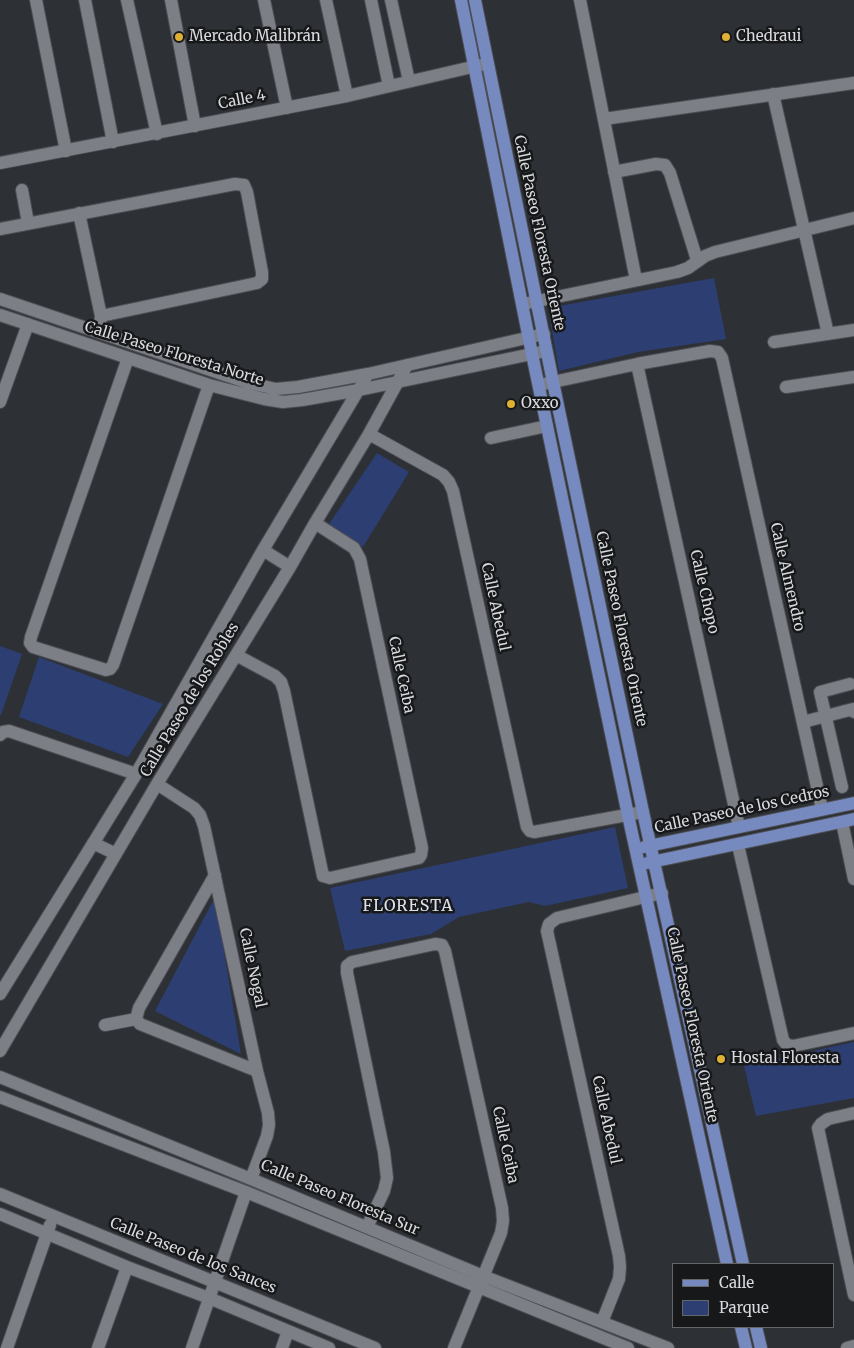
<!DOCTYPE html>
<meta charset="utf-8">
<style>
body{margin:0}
#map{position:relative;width:854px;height:1348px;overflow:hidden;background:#2d3035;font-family:Merriweather,serif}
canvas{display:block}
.legend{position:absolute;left:672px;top:1263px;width:162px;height:65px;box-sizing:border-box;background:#17181a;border:1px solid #656668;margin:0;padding:6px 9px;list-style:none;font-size:15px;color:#d9dade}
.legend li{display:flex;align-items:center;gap:10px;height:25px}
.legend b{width:25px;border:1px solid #656668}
</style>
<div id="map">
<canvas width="854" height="1348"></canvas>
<ul class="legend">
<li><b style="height:6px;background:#768ac0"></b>Calle</li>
<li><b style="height:14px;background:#2d3f72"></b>Parque</li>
</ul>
</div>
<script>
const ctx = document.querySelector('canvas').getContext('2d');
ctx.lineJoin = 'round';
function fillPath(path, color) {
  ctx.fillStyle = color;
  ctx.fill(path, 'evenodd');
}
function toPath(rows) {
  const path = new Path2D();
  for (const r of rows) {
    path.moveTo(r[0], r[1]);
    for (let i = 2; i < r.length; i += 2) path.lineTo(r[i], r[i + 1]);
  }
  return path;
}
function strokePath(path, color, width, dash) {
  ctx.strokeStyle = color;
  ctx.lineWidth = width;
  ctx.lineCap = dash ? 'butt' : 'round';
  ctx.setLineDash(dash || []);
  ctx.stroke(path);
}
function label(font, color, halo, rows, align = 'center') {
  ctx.font = font + ' Merriweather,serif';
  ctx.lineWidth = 5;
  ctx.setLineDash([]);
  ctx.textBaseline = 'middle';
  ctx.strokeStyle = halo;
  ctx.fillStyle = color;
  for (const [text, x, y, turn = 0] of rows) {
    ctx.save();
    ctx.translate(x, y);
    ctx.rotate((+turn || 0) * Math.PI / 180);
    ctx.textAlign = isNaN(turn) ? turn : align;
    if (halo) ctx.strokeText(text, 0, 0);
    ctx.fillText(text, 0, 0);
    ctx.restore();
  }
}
const green = toPath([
 [714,278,726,339,638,352,559,371,548,308],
 [377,453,409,472,363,547,329,524],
 [0,646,22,654,1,715,0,715],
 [39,657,163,704,128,757,19,717],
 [615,827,628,888,545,906,529,902,459,917,431,934,345,951,330,888],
 [215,897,241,1054,155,1011],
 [854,1042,854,1098,756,1116,744,1066]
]);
const minor = toPath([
 [36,0,66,151],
 [85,0,113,142],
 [127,0,157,134],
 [171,0,195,126],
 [264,0,287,108],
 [326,0,347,96],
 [371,0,389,86],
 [391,0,409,81],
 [580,0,636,280],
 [773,94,828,334],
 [604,119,854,83],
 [0,163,347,96,485,64],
 [614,172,656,164,665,165,670,173,697,260],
 [22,190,28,223],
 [79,213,101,316,100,323],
 [0,229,235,184,244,185,247,192,262,272,262,279,257,283,101,316],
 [0,299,249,383,276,389,298,387,368,374,544,334],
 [523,304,677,272,688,268,705,256,715,252,854,218],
 [0,315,209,385,264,399,283,402,302,400,359,390,546,351],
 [774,342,854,330],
 [128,358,31,637,30,643,33,647,106,670,110,669,113,665,209,385],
 [637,364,739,827],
 [539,385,637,364,710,351,718,352,722,358,822,809],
 [786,387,854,377],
 [0,402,28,324],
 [369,434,443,475,449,482,453,491,527,827,530,831,534,832,643,812],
 [491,438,547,426],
 [263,550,290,567],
 [236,655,275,676,281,682,284,691,323,876,330,878,419,858,421,855,422,848,360,559,354,548,315,523],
 [803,722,853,709,854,712],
 [0,735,3,732,9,731,136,774],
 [157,784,194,808,200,815,204,826,257,1071,268,1113,269,1125,267,1136,251,1179],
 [842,787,820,692,850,684],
 [842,822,854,879],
 [93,843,116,854],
 [738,845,783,1040,787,1045,793,1046,854,1033],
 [0,994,136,774,263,550,368,374],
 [136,1019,139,1008,215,875],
 [136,1019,140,1024,257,1071],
 [105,1025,136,1019],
 [0,1051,157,784,290,567,315,523,369,434,407,365],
 [0,1077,251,1179,483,1276,668,1348],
 [0,1097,246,1192,628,1348],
 [854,1113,828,1119,821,1124,818,1128,854,1295],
 [0,1194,375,1348],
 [0,1214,127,1267,209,1298,329,1348],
 [367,1227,384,1191,387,1178,386,1169,384,1152,347,973,347,966,352,962,435,944,442,945,445,951,502,1208,503,1221,501,1233,454,1348],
 [602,1322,619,1279,620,1267,619,1256,547,931,549,924,557,918,662,893],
 [7,1348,50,1225],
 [98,1348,127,1267],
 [192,1348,246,1192],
 [282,1348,288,1331],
 [847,1348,854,1346]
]);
const major = toPath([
 [461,0,532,354,628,815,727,1264],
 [475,0,553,382,643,812,743,1264],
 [644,847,854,803],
 [647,863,854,819],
 [741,1327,746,1348],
 [756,1327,761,1348]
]);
const markers = [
 [179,37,5,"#deb133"],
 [726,37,5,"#deb133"],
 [511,404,5,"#deb133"],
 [721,1059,5,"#deb133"]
];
const poiNames = [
 ["Mercado Malibrán",189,37],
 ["Chedraui",736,37],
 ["Oxxo",521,404],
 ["Hostal Floresta",731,1059]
];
const streetNames = [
 ["Calle 4",242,100,-11],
 ["Calle Paseo Floresta Oriente",539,233,78],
 ["Calle Paseo Floresta Norte",174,354,17],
 ["Calle Almendro",787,577,77],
 ["Calle Chopo",704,592,77],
 ["Calle Abedul",495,607,78],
 ["Calle Paseo Floresta Oriente",621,629,78],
 ["Calle Ceiba",401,675,78],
 ["Calle Paseo de los Robles",190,700,-59],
 ["Calle Paseo de los Cedros",742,810,-12],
 ["Calle Nogal",252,968,78],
 ["Calle Paseo Floresta Oriente",692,1025,78],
 ["Calle Abedul",606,1120,78],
 ["Calle Ceiba",505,1145,78],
 ["Calle Paseo Floresta Sur",340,1198,23],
 ["Calle Paseo de los Sauces",193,1256,22]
];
const neighbourhoodNames = [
 ["FLORESTA",408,906]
];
fillPath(green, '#2d3f72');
strokePath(minor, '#4c4e53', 14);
strokePath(major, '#4c4e53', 14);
strokePath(minor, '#7d7f86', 12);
strokePath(major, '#768ac0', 12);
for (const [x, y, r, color] of markers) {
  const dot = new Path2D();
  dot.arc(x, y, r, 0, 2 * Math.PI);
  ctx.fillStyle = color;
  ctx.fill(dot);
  strokePath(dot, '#17181a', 2);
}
label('15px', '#d9dade', '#17181a', poiNames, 'left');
label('15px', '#d9dade', '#17181a', streetNames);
ctx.letterSpacing = '1px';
label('16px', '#dde0e8', '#17181a', neighbourhoodNames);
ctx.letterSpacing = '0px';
</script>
